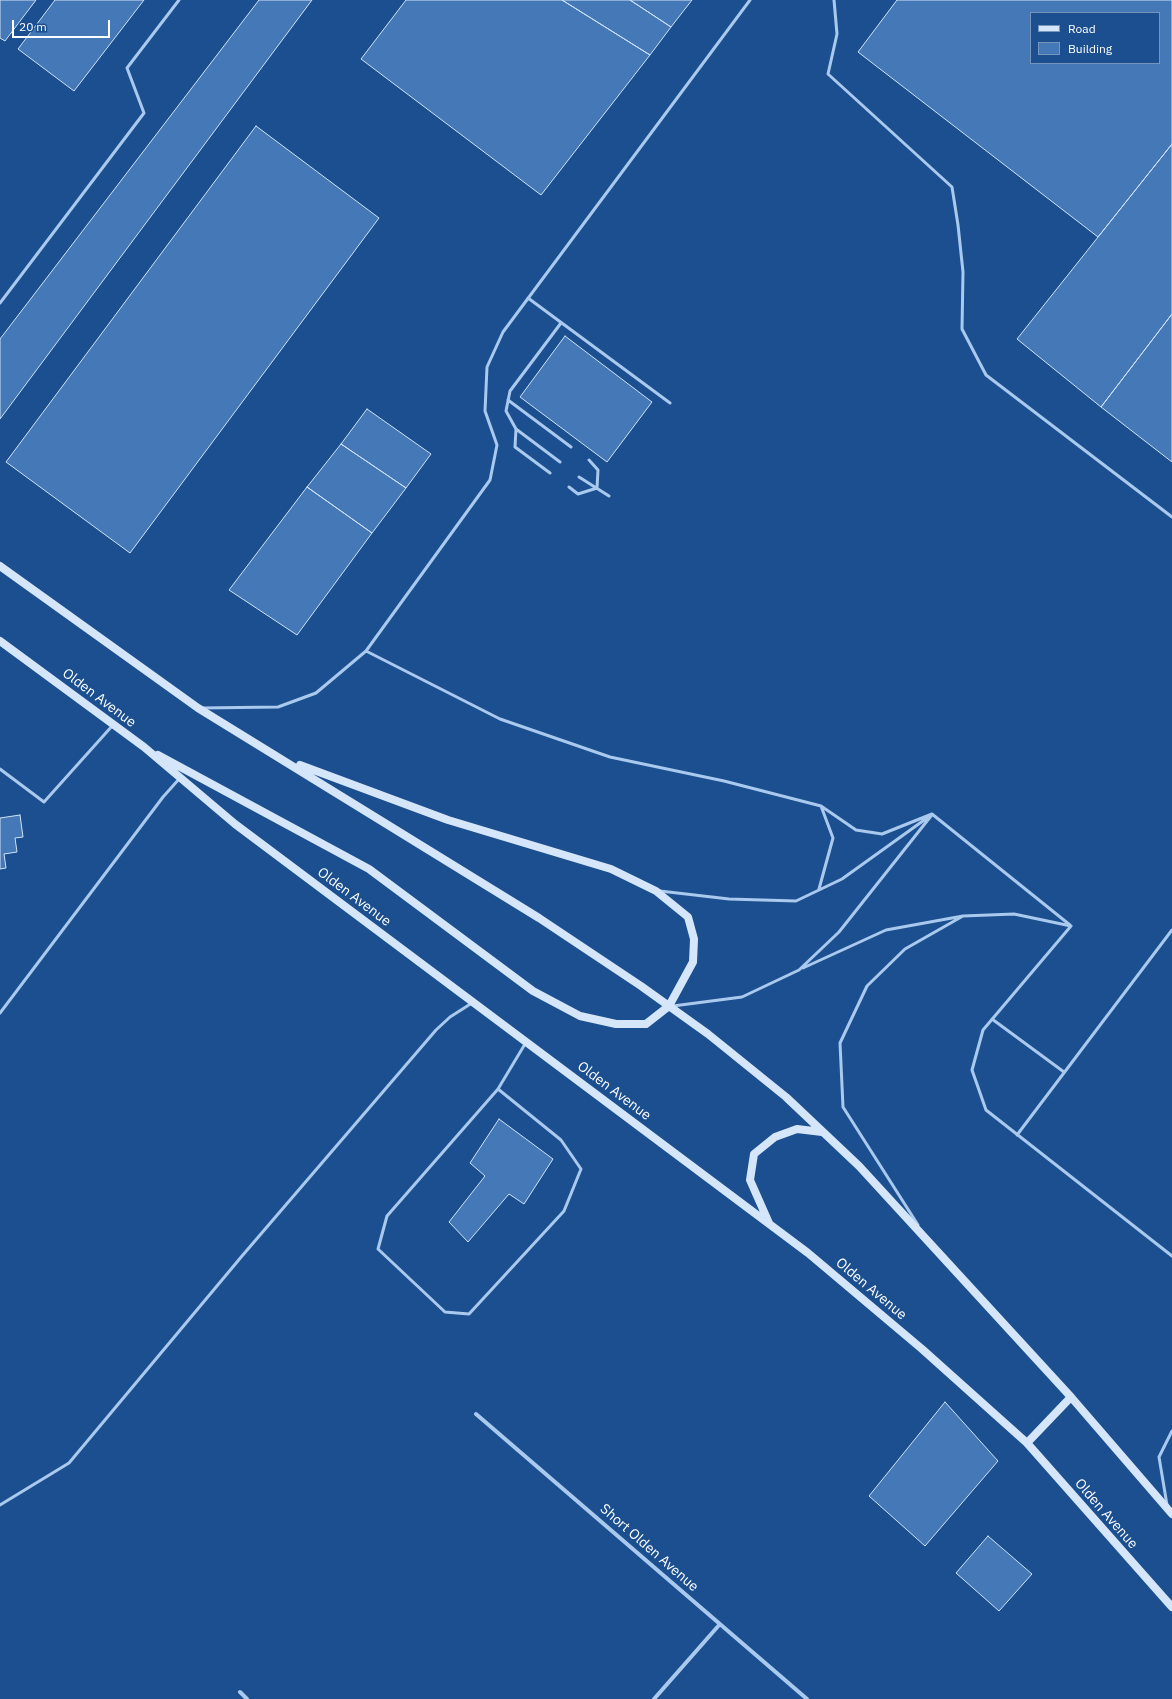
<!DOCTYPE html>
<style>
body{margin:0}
#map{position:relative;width:1172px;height:1699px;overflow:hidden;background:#1b4f8f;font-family:"IBM Plex Sans",sans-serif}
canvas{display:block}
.legend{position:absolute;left:1030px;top:12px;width:130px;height:52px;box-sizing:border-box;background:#1b4f8f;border:1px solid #7695bc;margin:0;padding:5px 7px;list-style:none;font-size:12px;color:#fff}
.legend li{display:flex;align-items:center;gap:8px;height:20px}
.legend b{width:20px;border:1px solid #7695bc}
.scale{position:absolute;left:12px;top:20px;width:98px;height:18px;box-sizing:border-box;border:2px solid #fff;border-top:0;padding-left:5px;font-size:12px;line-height:14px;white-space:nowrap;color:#fff;-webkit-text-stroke:3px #1b4f8f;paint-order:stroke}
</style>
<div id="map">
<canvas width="1172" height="1699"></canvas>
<ul class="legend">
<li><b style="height:5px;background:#d6e6fa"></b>Road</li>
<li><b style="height:11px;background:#4478b7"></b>Building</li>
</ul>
<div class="scale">20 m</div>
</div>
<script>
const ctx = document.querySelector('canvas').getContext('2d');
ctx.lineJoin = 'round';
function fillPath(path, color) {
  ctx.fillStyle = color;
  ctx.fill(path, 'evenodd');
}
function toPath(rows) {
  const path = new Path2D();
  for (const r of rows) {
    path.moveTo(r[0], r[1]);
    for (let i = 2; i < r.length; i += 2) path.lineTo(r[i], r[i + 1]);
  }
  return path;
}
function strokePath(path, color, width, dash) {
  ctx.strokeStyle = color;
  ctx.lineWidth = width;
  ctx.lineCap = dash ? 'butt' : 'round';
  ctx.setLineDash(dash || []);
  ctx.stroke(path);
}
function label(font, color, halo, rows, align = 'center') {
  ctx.font = font + ' "IBM Plex Sans",sans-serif';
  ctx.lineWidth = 4;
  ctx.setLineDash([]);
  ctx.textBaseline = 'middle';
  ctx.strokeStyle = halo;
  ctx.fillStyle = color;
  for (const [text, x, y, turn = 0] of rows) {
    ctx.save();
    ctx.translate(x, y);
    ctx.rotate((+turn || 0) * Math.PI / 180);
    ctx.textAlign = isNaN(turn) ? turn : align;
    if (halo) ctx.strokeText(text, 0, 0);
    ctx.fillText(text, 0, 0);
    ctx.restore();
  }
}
const building = toPath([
 [0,0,36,0,5,41,0,38,0,0],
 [55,0,144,0,74,91,18,49,55,0],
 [259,0,312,0,0,419,0,339,259,0],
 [406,0,562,0,650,55,541,195,361,59,406,0],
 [562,0,630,0,671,27,650,55,562,0],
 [630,0,692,0,671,27,630,0],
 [897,0,1172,0,1172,144,1098,237,858,52,897,0],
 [1031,13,1159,13,1159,63,1031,63,1031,13],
 [256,126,379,218,130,553,6,462,256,126],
 [1172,144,1172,314,1101,407,1017,339,1172,144],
 [1172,314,1172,462,1101,407,1172,314],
 [565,336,652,402,607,462,520,397,565,336],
 [367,409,431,454,406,488,341,444,367,409],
 [341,444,406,488,372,533,307,487,341,444],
 [307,487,372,533,297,635,229,590,307,487],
 [20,815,23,837,15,838,17,852,4,854,6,868,0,869,0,818,20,815],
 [499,1119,553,1159,524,1204,509,1194,468,1242,449,1222,485,1176,470,1163,499,1119],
 [945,1402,998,1461,925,1546,869,1496,945,1402],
 [988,1536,1032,1574,999,1611,956,1573,988,1536]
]);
const service = toPath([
 [750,0,503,332,487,367,485,411,497,445,490,480,366,651,500,719,610,757,724,781,821,806,856,830,882,834,932,814],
 [834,0,837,34,828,74,952,187,958,225,963,272,962,329,986,375,1172,517],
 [528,298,670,403],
 [0,303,144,113,127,68,179,0],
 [508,400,571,447],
 [516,429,515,447,550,473],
 [589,460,598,470,597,488],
 [560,462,516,429,506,411,510,391,561,323],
 [579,477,609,496],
 [569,487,578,494,597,488],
 [201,708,278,707,316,693,366,651],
 [0,769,44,802,113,725],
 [932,814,1070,925],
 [819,889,833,838,821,806],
 [660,891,729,899,796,901,842,879,927,818],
 [1071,926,983,1030,972,1070,986,1110,1172,1256],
 [803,968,886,930,963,916,1014,914,1071,926],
 [673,1006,742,997,799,970,839,932,931,816],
 [0,1013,163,797,180,778],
 [992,1019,1064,1072],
 [498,1089,561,1140,581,1169,564,1211,469,1314,445,1312,378,1249,387,1216,498,1089,525,1044],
 [1017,1135,1172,930],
 [918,1225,843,1107,840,1043,867,986,905,949,963,916],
 [0,1505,69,1463,242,1256,436,1030,450,1017,472,1003],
 [1167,1505,1159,1457,1172,1431]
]);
const minor = toPath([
 [476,1414,807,1699],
 [240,1692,247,1699],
 [654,1699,720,1624]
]);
const secondary = toPath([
 [0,566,198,708,539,918,641,986,708,1034,786,1097,859,1166,1071,1397,1172,1514],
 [0,641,144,747,235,824,808,1253,922,1349,1027,1443,1172,1607],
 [158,755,369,869,533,991,580,1016,616,1024,646,1024,669,1006,693,962,694,939,688,917,656,891,611,869,448,820,300,765],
 [769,1223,750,1180,754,1154,775,1137,797,1129,822,1132],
 [1027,1443,1071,1397]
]);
const streetNames = [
 ["Olden Avenue",99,698,37],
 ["Olden Avenue",354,897,37],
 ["Olden Avenue",614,1091,37],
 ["Olden Avenue",871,1289,40],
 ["Olden Avenue",1106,1514,49],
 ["Short Olden Avenue",649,1548,41]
];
fillPath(building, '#4478b7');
strokePath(building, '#cfe3fa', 1);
strokePath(service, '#a9c9ee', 3);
strokePath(minor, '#a9c9ee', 4);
strokePath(secondary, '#d6e6fa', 8);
label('14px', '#fff', '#1b4f8f', streetNames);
</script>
